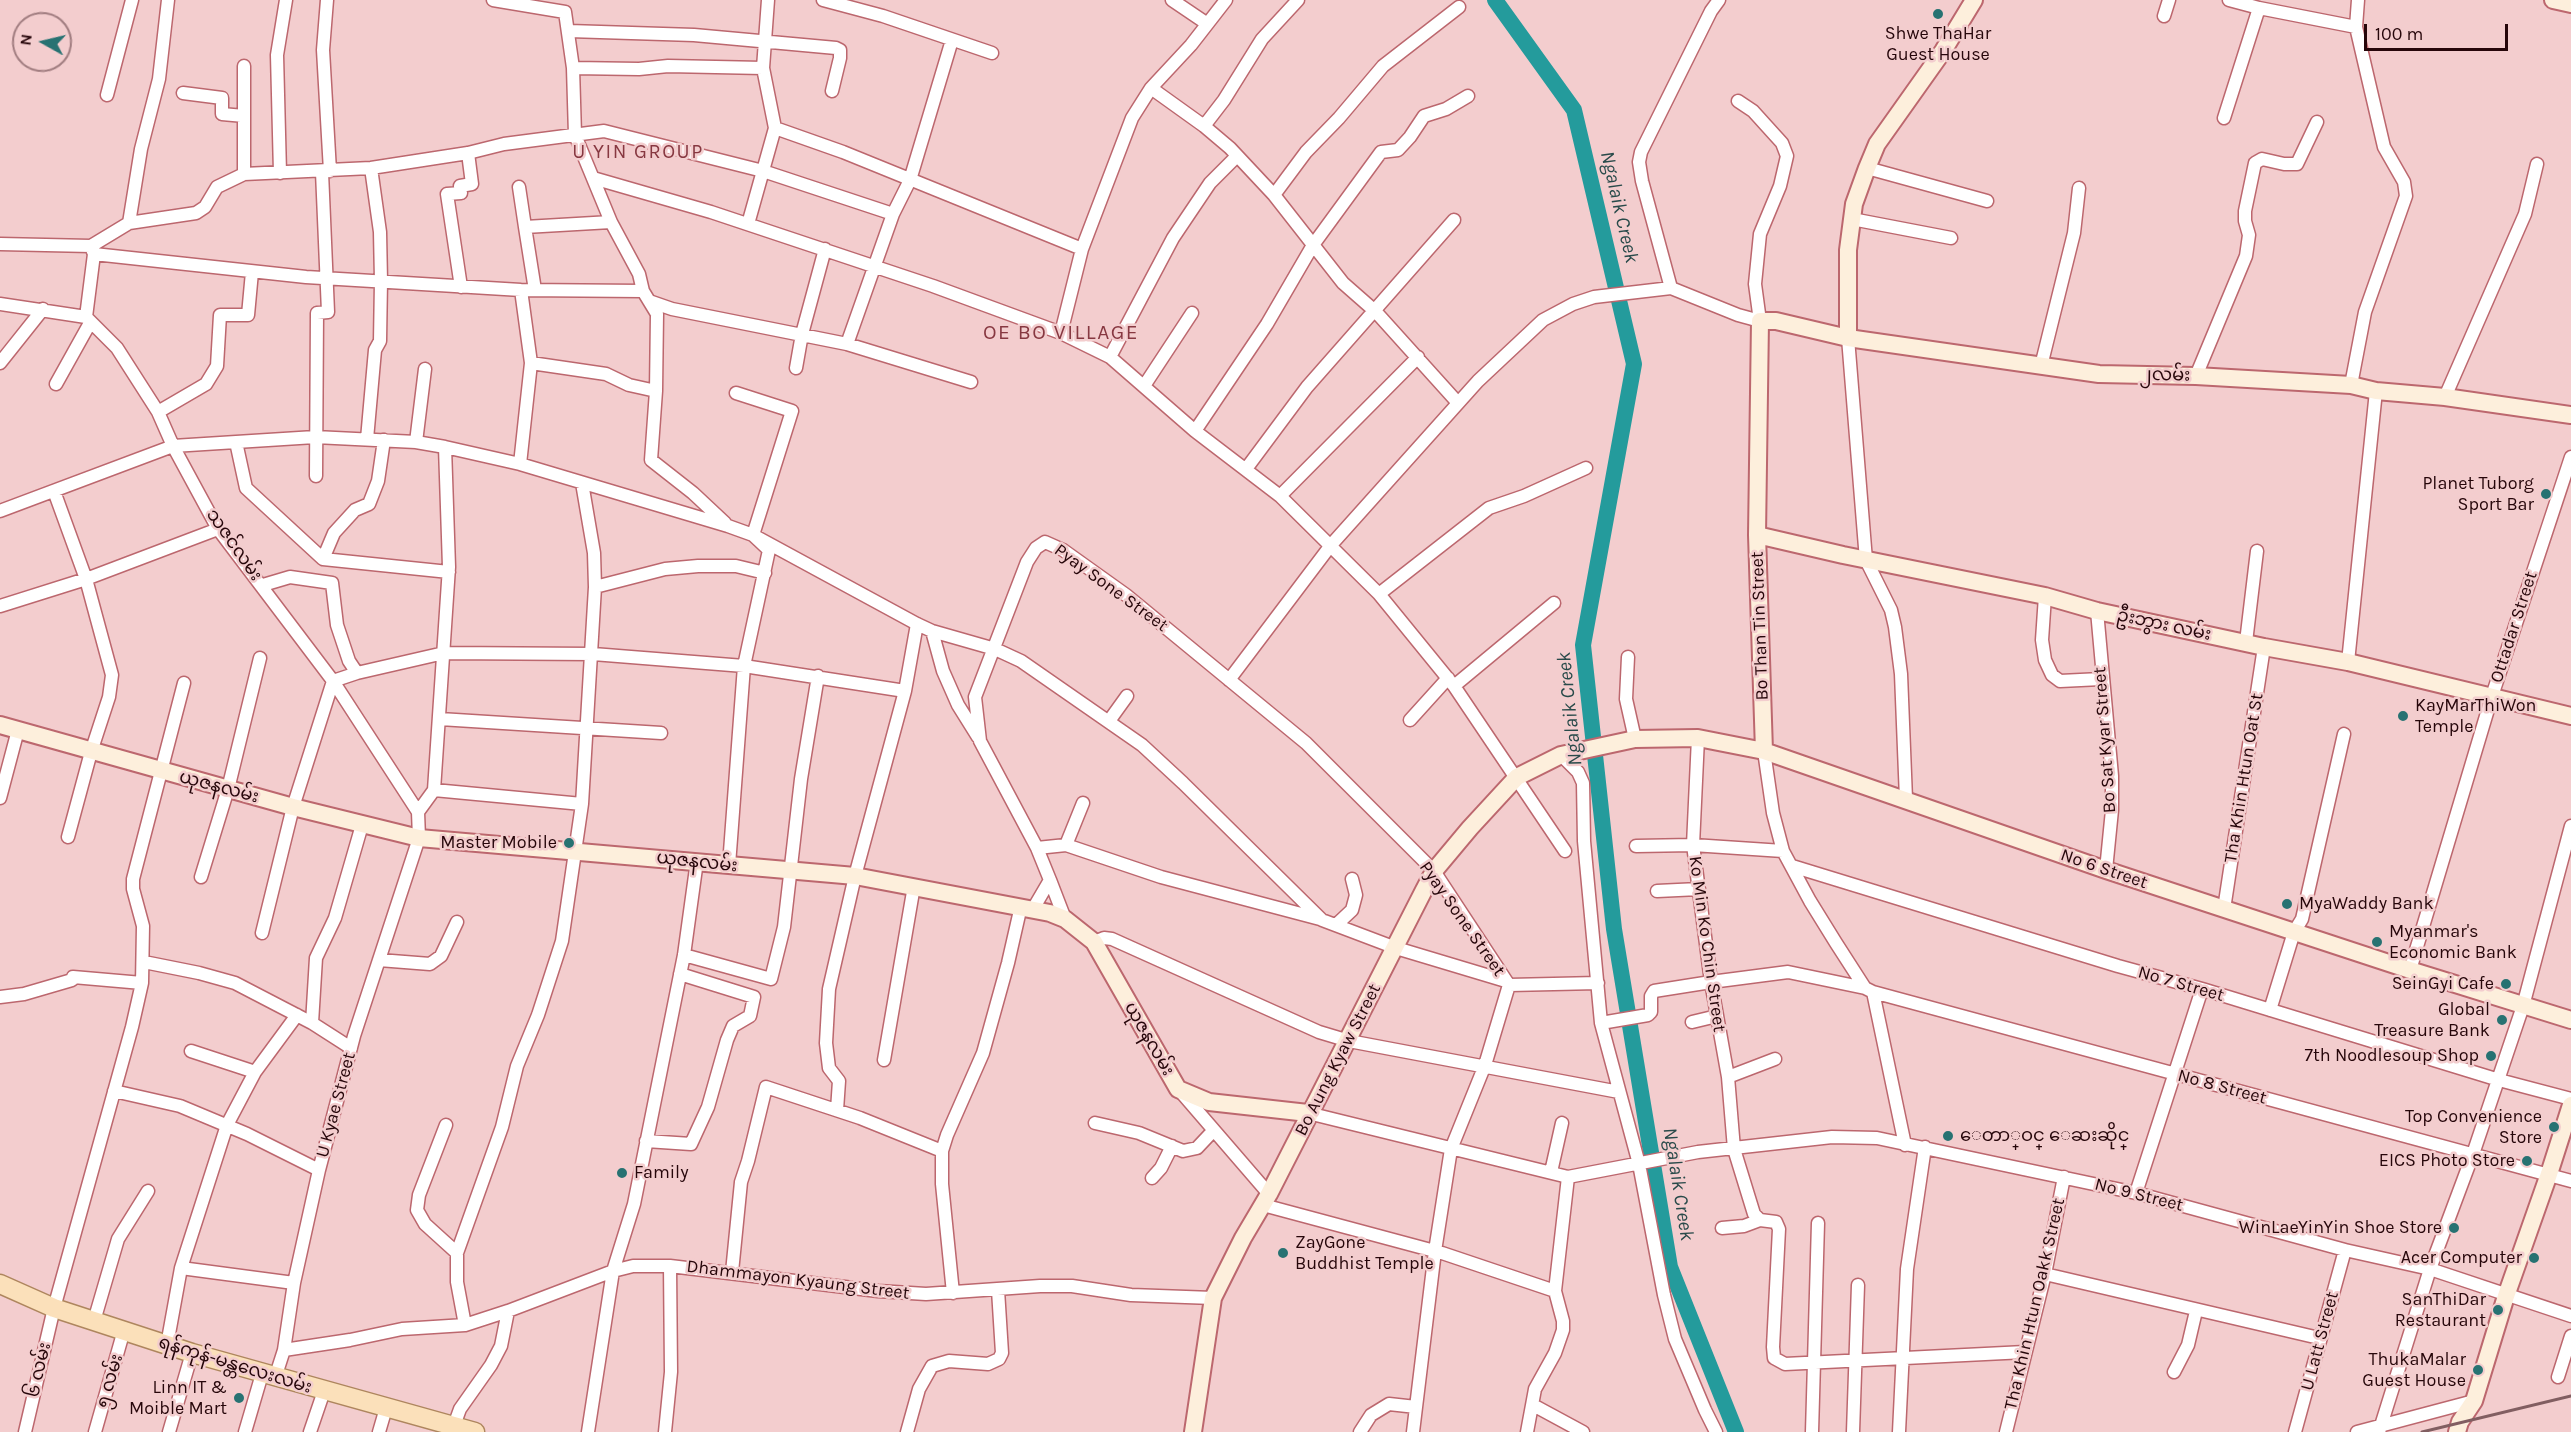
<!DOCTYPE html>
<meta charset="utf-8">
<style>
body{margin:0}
#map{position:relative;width:2571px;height:1432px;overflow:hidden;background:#f3cdce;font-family:Karla,sans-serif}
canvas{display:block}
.north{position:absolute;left:12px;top:12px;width:60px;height:60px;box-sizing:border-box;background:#f3cdce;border:2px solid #a17d80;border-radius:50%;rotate:278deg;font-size:16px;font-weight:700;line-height:24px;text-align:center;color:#26060a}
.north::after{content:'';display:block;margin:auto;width:21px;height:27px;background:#277272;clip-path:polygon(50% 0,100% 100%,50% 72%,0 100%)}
.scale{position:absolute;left:2364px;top:24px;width:144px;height:27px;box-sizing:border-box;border:3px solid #26060a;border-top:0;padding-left:8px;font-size:18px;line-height:21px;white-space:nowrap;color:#26060a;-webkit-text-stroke:4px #f3cdce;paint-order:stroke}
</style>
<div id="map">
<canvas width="2571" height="1432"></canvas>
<div class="north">N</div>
<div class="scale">100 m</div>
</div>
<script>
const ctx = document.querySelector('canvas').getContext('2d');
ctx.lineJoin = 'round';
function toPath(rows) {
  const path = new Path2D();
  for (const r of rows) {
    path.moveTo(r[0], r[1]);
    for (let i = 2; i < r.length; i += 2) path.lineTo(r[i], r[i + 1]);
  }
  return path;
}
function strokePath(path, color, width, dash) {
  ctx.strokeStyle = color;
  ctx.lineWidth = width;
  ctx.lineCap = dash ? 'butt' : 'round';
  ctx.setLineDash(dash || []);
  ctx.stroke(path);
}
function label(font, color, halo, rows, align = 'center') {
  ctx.font = font + ' Karla,"Noto Sans Myanmar",sans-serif';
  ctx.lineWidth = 5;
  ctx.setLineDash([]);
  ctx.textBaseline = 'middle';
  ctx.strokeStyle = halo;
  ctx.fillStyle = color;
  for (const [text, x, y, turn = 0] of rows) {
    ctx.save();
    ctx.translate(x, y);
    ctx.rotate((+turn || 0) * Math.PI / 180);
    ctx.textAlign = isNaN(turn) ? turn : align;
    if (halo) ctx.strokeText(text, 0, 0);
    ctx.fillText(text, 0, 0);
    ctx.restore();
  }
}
const river = toPath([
 [1495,0,1574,110,1634,364,1583,645,1614,929,1670,1267,1736,1432]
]);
const street = toPath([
 [327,0,323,50,330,171],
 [493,0,565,12,573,68,575,135,611,222,639,274,643,291,657,314,656,391,651,460,693,493,725,523],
 [823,0,883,16,992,53],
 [1172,0,1206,23],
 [2229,0,2259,8],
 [2164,16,2169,0],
 [569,31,694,35,836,48,840,50,840,58,832,91],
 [244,66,244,174,371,168,468,153,504,144,604,131,763,171,893,214],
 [573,68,639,69,668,66,763,68],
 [1151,88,1204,126,1230,148,1274,195,1343,283,1376,312,1458,403],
 [183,93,222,98,222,114,244,116],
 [107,95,132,0],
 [1738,101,1753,111,1772,132,1782,143,1787,156,1780,186,1760,234,1755,284,1760,321],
 [2224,118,2259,8,2356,27],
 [1204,126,1224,100,1262,39,1298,0],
 [775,128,843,152,1082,249],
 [1867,168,1987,201],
 [280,173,277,55,286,0],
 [593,178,711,212,933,286,1061,333,1110,357,1195,431,1280,496,1379,594,1454,686,1565,851],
 [519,187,525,227,611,222],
 [1274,195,1306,152,1339,118,1383,66,1459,7],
 [1852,219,1951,238],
 [129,223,141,149,159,79,168,0],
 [748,224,775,128,763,68,768,0],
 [525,227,535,290],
 [0,244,91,246,129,223,196,213,205,207,217,187,244,174],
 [94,254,306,277,521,290,643,291],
 [461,287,447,194,461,193,460,186,472,184,468,153],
 [1671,288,1642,181,1639,162,1641,152,1711,11,1719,0],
 [649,301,672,309,847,344,971,382],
 [0,304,86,317,117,348,158,412,173,446,218,529,333,681,418,812],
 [86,317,94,254,91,247],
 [1061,333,1082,249,1132,118,1151,88,1191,45,1226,0],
 [1848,338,1866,560,1891,610,1895,627,1901,674,1906,799],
 [847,344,893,214,910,180,952,40],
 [1110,357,1173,238,1210,183,1237,156],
 [0,363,43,309],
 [531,363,606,374,629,385,656,391],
 [2041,366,2074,233,2079,188],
 [796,368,802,334,825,249],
 [2196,376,2246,256,2249,235,2245,221,2245,211,2255,163,2262,159,2284,164,2297,164,2317,122],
 [56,384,90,323],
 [2351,385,2365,312,2406,196,2404,182,2384,147,2356,27,2358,0],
 [1144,386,1192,313],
 [2445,397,2525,214,2537,164],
 [158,412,206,384,217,366,220,315,248,315,252,272],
 [1195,431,1267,324,1313,245,1381,152,1398,150,1410,137,1424,116,1446,109,1468,96],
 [367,439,375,350,380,341,381,281,380,232,371,168],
 [236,442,246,488,323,559,449,572],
 [416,442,425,369],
 [520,464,531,363,521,290],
 [1246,469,1307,387,1454,220],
 [316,476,317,313,328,312,322,172],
 [54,491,86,579,112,675,109,697,91,752,68,837],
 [1280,496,1418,357],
 [0,511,173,446,315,437,416,442,445,447,520,464,728,526,753,535,917,624,932,631,995,649,1021,661,1142,745,1183,783,1322,920,1396,948,1506,981],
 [323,559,334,533,355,510,369,504,378,481,384,440],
 [263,585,290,577,332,583,337,625,349,661,357,673,444,653,593,654,744,666,905,691],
 [595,587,665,569,698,566,736,566,765,573],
 [1379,594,1489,508,1524,496,1586,468],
 [2045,596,2042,640,2045,660,2052,675,2060,681,2101,679],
 [0,606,86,579,218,529],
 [2097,611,2112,776,2112,810,2106,870],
 [932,631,943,671,958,705,978,737],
 [2246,642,2257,551],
 [1628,657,1626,699,1635,739],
 [2348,662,2376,391],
 [1229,680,1331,545,1478,381,1543,320,1573,304,1594,297,1671,288,1738,315,1760,321],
 [1454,686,1554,603],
 [440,719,661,733],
 [1410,720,1448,678],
 [1109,721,1127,696],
 [1698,738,1693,845,1711,982,1728,1077,1734,1149,1754,1214,1760,1220,1776,1222,1779,1229,1773,1347,1774,1358,1785,1364,2025,1352],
 [1764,751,1773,813,1783,851,1810,901,1836,943,1865,988,1873,992,1905,1145],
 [1561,755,1578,772,1583,783,1584,841,1601,1023,1639,1164,1664,1295,1675,1339,1705,1410,1716,1432],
 [434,790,582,804],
 [0,798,18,730],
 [1066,845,1083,803],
 [1636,846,1693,845,1783,851],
 [1037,848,980,741,975,697,1027,562,1036,548,1045,542,1063,550,1126,595,1306,743,1434,871,1509,985,1485,1065,1451,1149,1435,1251,1413,1432],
 [729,865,744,666,769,550,753,535,792,411,736,393],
 [1792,866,2118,966,2202,989,2499,1080,2571,1099],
 [201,877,228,789,260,658],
 [1050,880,1065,919],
 [1657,891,1699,889],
 [1033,909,1050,880,1037,848,1066,845,1161,877,1320,919],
 [2224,909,2264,647],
 [1336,925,1352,910,1356,895,1352,879],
 [262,933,293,807,333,681,357,673],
 [1094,942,1104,938,1112,939,1319,1032,1349,1041,1619,1092],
 [684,955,771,979,784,927,801,779,818,676],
 [379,960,430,964,441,956,457,922],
 [144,962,199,973,235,983,312,1023,351,1048],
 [2410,970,2492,696,2571,457],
 [1509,985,1598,983],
 [1873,992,2571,1181],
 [0,997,24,994,72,980,73,977,142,983],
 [2270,1010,2294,932,2302,919,2344,734],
 [1692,1022,1717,1016],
 [312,1023,316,958,335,918,362,825],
 [1601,1023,1648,1015,1651,1012,1651,996,1654,991,1711,982,1788,972,1865,988],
 [191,1051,255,1072],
 [884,1060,914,886],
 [1728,1077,1775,1059],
 [114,1091,180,1106,247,1134,319,1170],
 [1181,1092,1269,1194],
 [837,1110,839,1081,829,1068,826,1043,829,989,855,876,905,691,917,624],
 [1308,1113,1568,1177,1698,1152,1832,1137,1877,1138,2136,1193,2345,1250,2430,1269,2571,1316],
 [1095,1123,1139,1133,1183,1151,1197,1148,1213,1131],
 [446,1125,419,1195,417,1210,425,1224,457,1253],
 [646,1141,691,1144,708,1107,727,1040,733,1026,750,1016,754,997,680,974],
 [1551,1172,1562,1123],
 [1152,1178,1161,1168,1172,1146],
 [2136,1193,2202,989],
 [1263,1205,1442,1253,1555,1291],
 [1722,1228,1744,1226,1760,1220],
 [181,1268,294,1283],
 [732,1272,741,1182,748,1161,766,1087,860,1118,942,1151],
 [2045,1274,2319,1338],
 [953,1293,942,1184,942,1151,947,1135,983,1053,1008,963,1021,906],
 [94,1321,118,1239,148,1191],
 [465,1325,457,1282,457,1253,502,1127,517,1066,538,1015,562,941,582,804,595,587,594,553,582,483],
 [167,1345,181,1268,227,1125,255,1072,297,1015],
 [284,1350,350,1340,402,1329,465,1325,508,1311,613,1271,633,1266,670,1266],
 [2174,1372,2188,1345,2196,1311],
 [2558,1377,2571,1336],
 [275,1378,284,1350,294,1283,319,1170,354,1036,419,838,418,812,434,790,449,567,445,447],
 [1533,1405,1583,1432],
 [452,1431,460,1409,491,1365,501,1346,508,1311],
 [25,1432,54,1308,132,1027,142,983,143,926,133,889,133,879,184,683],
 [95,1432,124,1330],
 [169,1432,192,1353],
 [245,1432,262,1374],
 [310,1432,324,1391],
 [379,1432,386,1408],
 [588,1432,613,1271,634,1204,684,955,697,861],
 [665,1432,671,1372,670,1266,878,1291,926,1294,1040,1286,1072,1286,1131,1295,1213,1298],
 [907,1432,919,1389,932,1366,949,1361,988,1364,999,1359,1002,1353,998,1290],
 [1360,1432,1371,1415,1389,1404,1416,1407],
 [1527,1432,1535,1389,1555,1353,1563,1330,1563,1321,1555,1291,1568,1177],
 [1812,1432,1818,1223],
 [1853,1432,1858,1285],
 [1899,1432,1907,1269,1925,1147],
 [2006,1432,2045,1274,2064,1177],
 [2295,1432,2345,1250],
 [2357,1432,2474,1401],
 [2379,1432,2430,1269,2473,1154,2523,1006,2571,826]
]);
const secondary = toPath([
 [2553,0,2571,4],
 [1848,338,1848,250,1854,204,1867,168,1877,144,1943,51,1974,0],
 [1757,535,1843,555,2045,596,2097,611,2264,647,2348,662,2571,716],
 [0,725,293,807,419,838,855,876,1050,913,1065,919,1094,942,1178,1089,1209,1102,1308,1113],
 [1764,751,1757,535,1760,321,1776,321,1848,338,2099,374,2196,376,2351,385,2376,391,2445,397,2571,415],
 [1193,1432,1213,1298,1243,1238,1269,1194,1424,890,1434,871,1470,828,1517,777,1561,755,1635,739,1698,738,1764,751,2106,870,2410,970,2571,1020],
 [2457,1432,2460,1422,2474,1401,2506,1296,2549,1174,2571,1105]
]);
const primary = toPath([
 [0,1284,54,1308,192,1353,475,1432]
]);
const rail = toPath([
 [2422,1432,2571,1396]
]);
const markers = [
 [1938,14,6,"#277272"],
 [2546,494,6,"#277272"],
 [2403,716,6,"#277272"],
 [569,843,6,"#277272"],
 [2287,904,6,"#277272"],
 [2377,942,6,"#277272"],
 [2506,984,6,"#277272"],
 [2502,1020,6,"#277272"],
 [2491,1056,6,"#277272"],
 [2554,1127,6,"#277272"],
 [1948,1136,6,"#277272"],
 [2527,1161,6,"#277272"],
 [622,1173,6,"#277272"],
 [2454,1228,6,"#277272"],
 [1283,1253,6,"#277272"],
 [2534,1258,6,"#277272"],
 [2498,1310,6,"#277272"],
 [2478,1370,6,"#277272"],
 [239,1398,6,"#277272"]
];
const poiNames = [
 ["Shwe ThaHar",1938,34,"center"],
 ["Guest House",1938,55,"center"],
 ["Planet Tuborg",2534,484],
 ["Sport Bar",2534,505],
 ["KayMarThiWon",2415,706,"left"],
 ["Temple",2415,727,"left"],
 ["Master Mobile",557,843],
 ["MyaWaddy Bank",2299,904,"left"],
 ["Myanmar's",2389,932,"left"],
 ["Economic Bank",2389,953,"left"],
 ["SeinGyi Cafe",2494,984],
 ["Global",2490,1010],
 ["Treasure Bank",2490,1031],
 ["7th Noodlesoup Shop",2479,1056],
 ["Top Convenience",2542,1117],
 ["Store",2542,1138],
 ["ေတာ္ဝင္ ေဆးဆိုင္",1960,1136,"left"],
 ["EICS Photo Store",2515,1161],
 ["Family",634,1173,"left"],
 ["WinLaeYinYin Shoe Store",2442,1228],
 ["ZayGone",1295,1243,"left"],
 ["Buddhist Temple",1295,1264,"left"],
 ["Acer Computer",2522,1258],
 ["SanThiDar",2486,1300],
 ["Restaurant",2486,1321],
 ["ThukaMalar",2466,1360],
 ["Guest House",2466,1381],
 ["Linn IT &",227,1388],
 ["Moible Mart",227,1409]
];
const streetNames = [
 ["၂လမ်း",2165,375,1],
 ["သဇင်လမ်း",234,545,55],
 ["Pyay Sone Street",1111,588,36],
 ["ဦးဘွား လမ်း",2164,625,12],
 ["Bo Than Tin Street",1760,626,-92],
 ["Ottadar Street",2514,627,-72],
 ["Bo Sat Kyar Street",2105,740,-94],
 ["Tha Khin Htun Oat St",2244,778,-81],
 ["ယုဇနလမ်း",219,787,15],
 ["ယုဇနလမ်း",697,862,6],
 ["No 6 Street",2104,869,19],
 ["Pyay Sone Street",1462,919,55],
 ["Ko Min Ko Chin Street",1707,944,82],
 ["No 7 Street",2181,984,16],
 ["ယုဇနလမ်း",1149,1039,60],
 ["Bo Aung Kyaw Street",1338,1060,-63],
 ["No 8 Street",2222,1087,15],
 ["U Kyae Street",336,1105,-75],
 ["No 9 Street",2139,1195,14],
 ["Dhammayon Kyaung Street",798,1280,7],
 ["Tha Khin Htun Oakk Street",2035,1304,-77],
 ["U Latt Street",2320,1341,-75],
 ["ရန်ကုန်-မန္တလေးလမ်း",235,1365,17],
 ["၆ လမ်း",39,1370,-77],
 ["၅ လမ်း",110,1381,-74]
];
const neighbourhoodNames = [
 ["U YIN GROUP",638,152]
];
const waterNames = [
 ["Ngalaik Creek",1619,207,77],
 ["Ngalaik Creek",1570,709,-96],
 ["Ngalaik Creek",1678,1184,81]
];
const quarterNames = [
 ["OE BO VILLAGE",1061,333]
];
strokePath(river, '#249b9c', 16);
strokePath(street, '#bc676e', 15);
strokePath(secondary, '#bc676e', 20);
strokePath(primary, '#ae865e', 21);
strokePath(street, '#fff', 12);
strokePath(secondary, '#fdefdc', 16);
strokePath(primary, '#fbe0ba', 18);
strokePath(rail, '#815e61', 3);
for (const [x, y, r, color] of markers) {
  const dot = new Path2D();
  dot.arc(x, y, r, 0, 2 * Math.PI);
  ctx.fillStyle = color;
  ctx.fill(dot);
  strokePath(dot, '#f3cdce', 2);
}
label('18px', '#26060a', '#f3cdce', poiNames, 'right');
label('18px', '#26060a', '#f3cdce', streetNames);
ctx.letterSpacing = '1.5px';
label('20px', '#873841', '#f3cdce', neighbourhoodNames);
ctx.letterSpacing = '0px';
label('italic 20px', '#294a4a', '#f3cdce', waterNames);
ctx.letterSpacing = '1.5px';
label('21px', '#873841', '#f3cdce', quarterNames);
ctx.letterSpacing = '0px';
</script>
